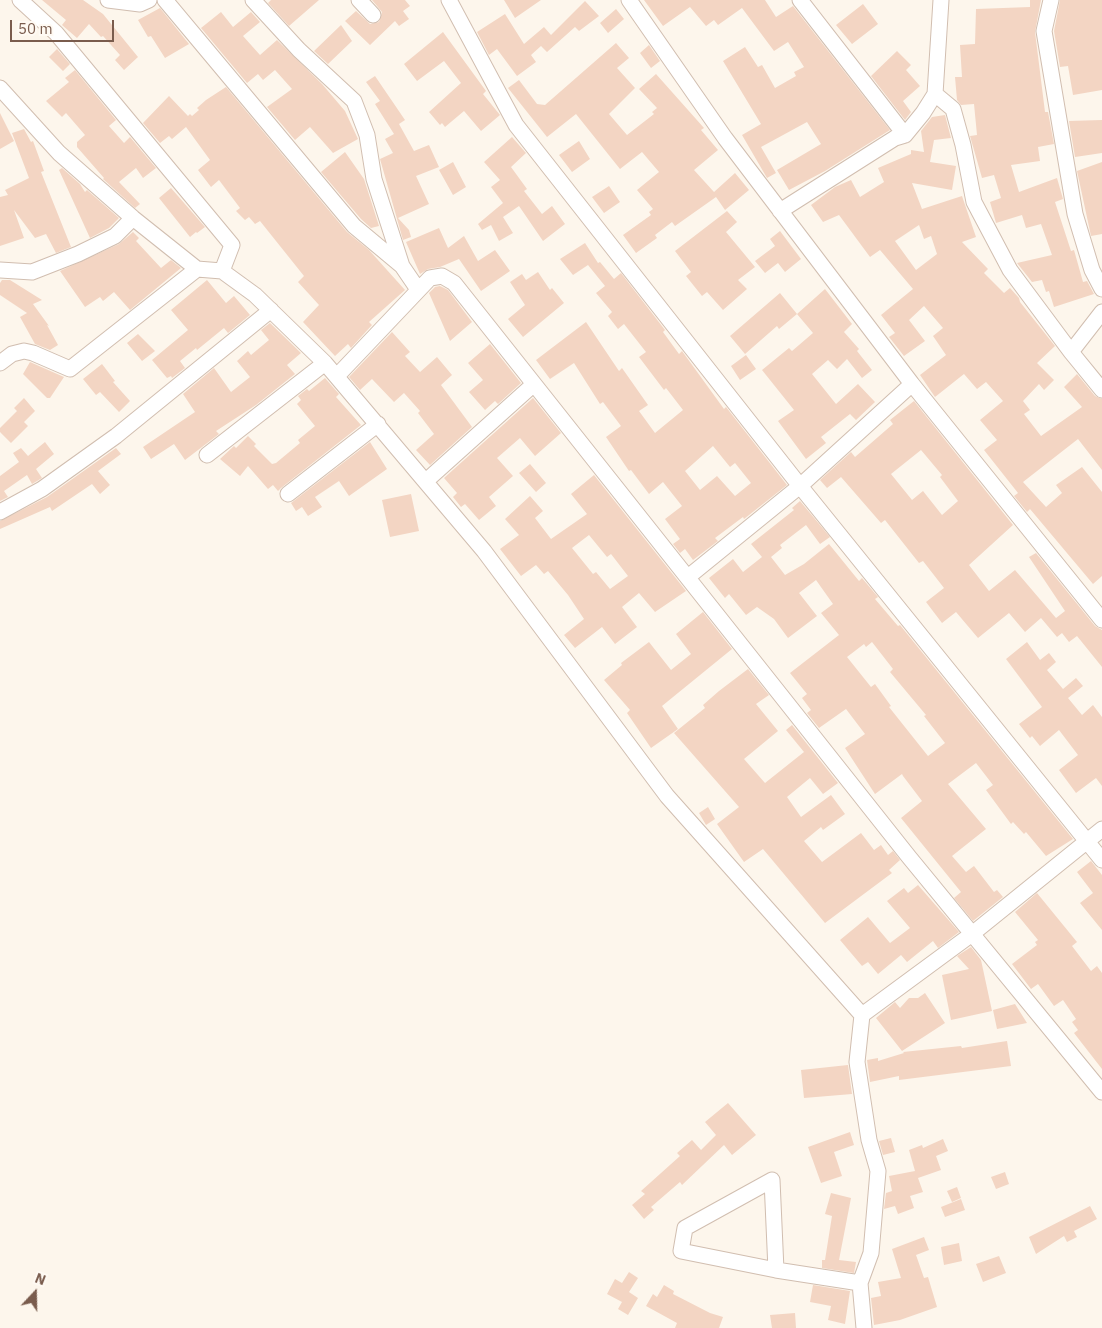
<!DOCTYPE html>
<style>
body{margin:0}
#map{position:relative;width:1102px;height:1328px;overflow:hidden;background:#fdf6ec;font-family:"IBM Plex Sans",sans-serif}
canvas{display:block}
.north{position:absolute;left:10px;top:1268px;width:50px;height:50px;-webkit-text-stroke:4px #fffaf3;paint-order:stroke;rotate:21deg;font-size:14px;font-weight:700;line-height:20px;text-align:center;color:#7a5c4d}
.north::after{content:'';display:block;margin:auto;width:18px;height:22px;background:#7a5c4d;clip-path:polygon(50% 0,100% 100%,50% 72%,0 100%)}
.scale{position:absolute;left:10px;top:20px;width:104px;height:22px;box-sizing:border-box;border:2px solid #7a5c4d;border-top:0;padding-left:6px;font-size:15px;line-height:18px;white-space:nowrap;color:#7a5c4d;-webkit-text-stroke:4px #fffaf3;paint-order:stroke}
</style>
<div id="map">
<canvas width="1102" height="1328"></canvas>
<div class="north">N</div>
<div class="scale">50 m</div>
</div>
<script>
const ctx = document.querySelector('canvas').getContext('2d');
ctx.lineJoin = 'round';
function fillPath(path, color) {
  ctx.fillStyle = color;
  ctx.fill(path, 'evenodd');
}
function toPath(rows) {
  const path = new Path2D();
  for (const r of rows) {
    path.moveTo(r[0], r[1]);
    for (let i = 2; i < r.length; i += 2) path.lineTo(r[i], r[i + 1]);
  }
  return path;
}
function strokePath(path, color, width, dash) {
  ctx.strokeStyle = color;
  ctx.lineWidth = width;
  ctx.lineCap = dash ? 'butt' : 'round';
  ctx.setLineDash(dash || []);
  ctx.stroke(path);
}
const building = toPath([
 [42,0,83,0,103,14,138,57,124,70,115,60,120,55,103,36,101,37,89,24,77,38,62,25,66,20],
 [271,0,319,0,289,26,268,3],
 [372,0,405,0,410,6,403,11,409,19,399,26,395,21,370,45,345,21,356,11,370,24,379,22,382,12],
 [504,0,541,0,515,18],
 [644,0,765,0,776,17,793,6,890,130,825,171,789,190,777,170,821,144,807,122,761,147,776,173,767,178,742,135,761,124,723,61,745,47,758,67,762,65,775,88,796,76,794,72,804,67,788,42,774,51,742,8,718,25,714,20,706,26,690,7,663,26],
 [1030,0,1041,0,1035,32,1045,112,1048,112,1054,144,1038,147,1040,161,1011,165,1019,192,1057,178,1063,199,1055,202,1071,251,1074,250,1083,282,1087,281,1094,294,1054,307,1049,291,1046,292,1042,280,1032,282,1017,263,1052,255,1041,224,1026,228,1022,215,996,223,990,202,1001,198,994,175,982,178,970,136,977,135,974,104,961,105,957,100,955,77,962,77,960,45,975,44,976,9,1030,7],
 [1060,0,1102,0,1102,90,1073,95,1068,66,1060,67,1054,31],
 [585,1,599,16,579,31,575,27,547,52,541,46,531,55,536,62,517,76,497,49,489,55,477,32,505,14,524,44,544,27,551,35],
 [863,4,878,24,852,44,836,25],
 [160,8,189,44,165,58,151,36,148,37,138,20],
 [616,9,624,19,608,33,600,23],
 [221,12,233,27,251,12,260,22,243,36,260,55,277,40,322,84,345,111,358,139,333,153,310,127,295,140,267,107,292,89,275,70,263,80,258,74,247,83,201,28],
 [341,25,352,41,328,64,314,51],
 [443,32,486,91,483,94,500,115,481,131,464,111,445,127,442,123,440,125,429,112,461,83,444,61,417,81,404,64],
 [616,43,629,58,617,68,635,88,609,114,627,135,654,114,652,112,657,108,639,89,656,74,704,128,701,130,718,150,694,170,714,192,735,173,749,190,725,210,716,197,675,226,672,222,655,235,657,238,636,253,623,235,651,215,649,212,653,209,637,190,659,172,642,152,620,169,576,114,547,137,508,88,519,80,537,104,545,105],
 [649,45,660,61,651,68,640,53],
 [57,49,70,64,63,71,49,57],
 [897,51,911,65,906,70,920,86,903,101,911,112,905,120,871,76],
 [75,70,116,120,109,126,124,143,130,137,156,168,143,178,136,168,119,182,140,204,135,208,103,179,104,178,77,147,77,142,85,135,66,113,62,117,46,101,69,82,65,78],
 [375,76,405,120,399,124,414,151,429,145,439,167,416,176,429,204,398,218,409,230,411,237,403,240,380,159,393,153,385,139,394,134,375,104,380,101,366,82],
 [226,87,347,232,369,250,405,290,369,322,372,325,351,348,348,344,335,356,303,322,319,305,298,282,304,276,260,221,255,224,249,217,245,220,236,211,240,208,219,180,211,187,198,170,210,160,186,127,172,139,169,136,160,143,143,123,169,96,188,116,190,114,192,116,199,110,197,108,206,100],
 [0,113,14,141,0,149],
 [945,115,951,138,934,140,930,162,956,166,952,190,912,183,922,209,962,196,976,237,962,242,988,269,984,273,1004,293,1010,288,1019,298,1020,302,1055,346,1037,363,1054,380,1044,390,1039,384,1023,401,1030,410,1024,414,1041,436,1082,407,1064,387,1077,374,1095,396,1102,399,1102,470,1078,439,1023,482,1046,507,1062,493,1056,485,1082,467,1102,492,1102,576,1093,584,1030,509,1027,512,1014,496,1018,493,984,450,997,440,980,420,1003,401,986,382,977,389,964,374,935,397,920,375,946,355,933,336,943,328,924,306,909,320,925,341,904,356,889,337,895,333,881,315,913,289,880,250,870,257,839,215,823,222,811,205,835,187,851,180,860,197,884,182,878,168,911,154,911,150,924,152,921,131,932,117],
 [919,225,924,239,931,236,937,254,916,270,895,241],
 [1102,120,1102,153,1075,157,1069,121],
 [24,129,31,142,33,141,44,171,41,172,71,247,56,253,46,234,35,238,14,210,24,238,0,246,0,197,8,195,5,190,29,178,12,133],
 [512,137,526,153,511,167,527,189,524,191,542,214,552,206,565,224,543,241,519,206,503,217,513,233,499,241,491,225,482,230,478,224,503,203,491,187,500,180,484,162],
 [579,141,590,159,572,172,559,155],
 [345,152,364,179,379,226,371,228,361,219,321,172],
 [453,162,466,187,453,195,439,170],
 [1102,162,1102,234,1091,236,1077,171],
 [62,168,80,184,85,192,87,190,119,218,109,228,90,238,59,170],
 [609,186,620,202,604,213,592,197],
 [171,188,205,227,197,233,196,232,190,237,159,198],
 [727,211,737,222,726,232,755,267,738,280,747,289,723,310,707,292,702,296,686,276,691,272,675,251],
 [439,228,448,248,464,236,478,261,495,250,510,271,481,291,459,259,440,267,428,269,420,274,406,242],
 [780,231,801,259,785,272,778,263,765,273,755,261,775,246,770,239],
 [133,232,139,238,136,241,161,268,171,260,181,268,130,310,114,292,103,301,100,297,85,307,60,271,119,244],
 [585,243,598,263,600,262,614,279,621,273,665,330,663,332,679,354,682,351,724,409,726,407,787,485,744,519,743,517,715,538,718,541,693,560,685,549,680,553,673,544,680,539,665,519,682,506,663,482,649,494,631,470,629,471,606,437,621,426,603,402,600,404,574,363,550,379,536,360,586,322,619,371,622,368,648,405,639,411,655,433,683,410,666,388,664,390,639,357,646,352,624,324,618,329,608,316,612,312,596,293,605,286,588,265,573,275,560,259],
 [713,446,730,467,735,463,751,483,735,496,717,476,700,490,685,471],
 [538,272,550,290,552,288,564,303,523,337,508,319,525,305,510,282,522,274,526,280],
 [2,280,10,280,42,300,33,304,49,326,47,325,58,345,50,350,35,344,20,317,27,313,0,295,0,283],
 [207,280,226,303,234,296,250,315,228,333,224,328,197,350,196,348,180,361,185,368,172,378,171,376,167,378,152,360,188,330,171,310],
 [440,286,448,290,472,322,450,341,429,293,435,287],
 [825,289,852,324,844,332,859,349,857,351,872,370,862,378,847,359,837,369,828,360,812,374,836,404,858,384,875,402,856,420,850,414,821,437,826,443,806,459,778,421,794,410,762,370,789,348,792,351,813,333,797,314],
 [780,293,797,314,779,329,777,326,745,354,730,336],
 [270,323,301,353,287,365,295,374,256,405,216,431,219,434,185,460,174,444,151,459,143,447,195,412,183,394,214,368,231,392,250,377,237,361,248,351,251,355,269,340,261,330],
 [392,332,410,352,405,356,420,372,437,357,452,375,441,385,472,427,430,465,416,450,434,434,418,413,420,411,404,393,394,402,372,379,360,390,349,377],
 [138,334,155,351,142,361,127,343],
 [490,344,521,383,498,404,495,401,485,410,469,392,483,380,468,363],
 [746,355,756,369,740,380,731,366],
 [30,362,64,377,50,398,47,398,23,374],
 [102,364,115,381,113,382,130,401,119,412,100,392,96,395,83,379],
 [325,378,339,394,336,397,361,425,281,488,278,491,273,485,268,489,248,466,240,476,220,459,234,446,236,448,248,436,256,444,254,446,272,464,276,463,300,443,298,440,315,426,297,404,301,400,298,396,307,389,309,391],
 [24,398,35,411,24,422,28,426,11,443,0,432,0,428,17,411,14,408],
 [533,398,561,433,535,456,520,438,497,458,513,476,489,497,496,506,479,520,465,504,461,507,453,497,457,493,444,478],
 [914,401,1013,525,969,565,989,591,1015,570,1056,618,1065,611,1029,557,1036,553,1095,626,1102,630,1102,667,1077,636,1069,642,1062,633,1057,637,1041,618,1025,632,1009,613,978,638,956,612,942,623,926,602,944,588,923,561,919,563,885,520,881,523,841,477,827,488,820,480,851,452,855,457,893,424,890,420],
 [921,450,942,475,940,477,958,501,942,515,923,491,912,500,891,474],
 [45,442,54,454,36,469,42,478,32,484,27,475,4,491,8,497,0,501,0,476,19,462,13,453,21,448,28,456],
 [370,442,387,469,349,496,339,481,315,497,322,507,308,516,302,507,296,511,291,503],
 [116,448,121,454,98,471,110,485,100,494,92,484,52,511,50,507,0,529,0,521,47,497],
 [530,464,546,483,536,492,519,473],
 [594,475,686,591,655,612,639,593,622,607,637,627,615,644,602,627,575,648,564,635,584,619,568,595,548,571,544,574,536,565,521,576,500,549,519,535,505,519,530,496,543,511,535,518,551,539,587,514,571,494],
 [589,535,607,557,611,554,628,576,610,589,596,572,593,574,572,548],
 [411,494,419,531,390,537,382,500],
 [800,501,830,537,820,544,806,525,780,545,782,548,771,557,785,575,804,564,829,544,859,581,862,578,878,597,875,599,898,626,900,625,1073,839,1046,856,1026,832,1024,834,1013,822,1011,824,986,790,993,785,976,763,948,784,986,829,952,856,966,872,974,866,994,892,997,890,1003,897,973,921,954,898,961,892,901,818,922,801,903,776,902,774,875,794,845,748,865,734,846,709,819,728,807,713,811,710,802,698,807,694,790,673,839,635,821,613,833,604,816,580,799,593,817,616,788,638,774,619,757,607,746,615,729,594,725,598,709,578,733,559,743,572,762,557,751,544,794,510,792,508],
 [872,642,893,669,890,672,926,715,924,716,945,743,928,756,889,707,891,706,875,684,871,687,847,657,864,644,866,647],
 [703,612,732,649,662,706,678,729,651,748,627,713,630,710,604,680,622,665,621,663,649,642,671,670,691,654,676,634],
 [1027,642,1040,660,1049,653,1056,662,1047,670,1063,689,1076,678,1083,686,1068,698,1082,715,1093,705,1102,717,1102,786,1096,778,1076,793,1059,770,1078,755,1059,730,1040,746,1032,736,1030,738,1019,724,1042,707,1006,659],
 [748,669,769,695,756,704,778,731,744,759,765,783,804,752,786,730,792,725,838,783,823,794,810,778,787,797,801,817,831,795,845,814,823,830,821,827,804,841,822,862,861,833,874,850,881,845,888,855,893,851,900,860,889,870,892,873,825,923,763,849,744,862,717,824,739,807,674,733,705,708,703,705,719,691],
 [708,807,715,819,706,825,699,813],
 [1091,861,1102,875,1102,930,1080,903,1093,893,1077,872],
 [918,885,959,932,938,948,933,941,907,962,901,955,878,974,868,962,862,966,840,940,868,917,890,943,910,928,887,901,904,888,908,893],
 [1037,893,1077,942,1072,946,1091,971,1097,966,1102,973,1102,1069,1074,1033,1078,1030,1072,1022,1076,1019,1063,1000,1054,1006,1038,984,1031,989,1012,964,1037,945,1035,942,1038,940,1015,912],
 [971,947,981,960,992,1011,951,1020,942,975,969,969,957,956],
 [925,993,945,1023,902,1051,876,1018,895,1002,900,1008,909,998,918,998],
 [1015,1004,1027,1023,997,1029,993,1010],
 [1007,1041,1011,1066,899,1080,899,1076,870,1082,867,1060,878,1058,878,1061,904,1053,903,1052,961,1046,962,1048],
 [848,1065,852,1094,804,1098,801,1070],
 [728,1103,756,1135,732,1155,724,1145,682,1185,680,1182,651,1207,654,1210,644,1219,632,1205,645,1194,641,1191,680,1156,677,1153,692,1140,701,1150,716,1135,705,1122],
 [850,1132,854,1145,834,1152,842,1176,821,1183,808,1147],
 [891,1138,895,1152,883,1155,879,1141],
 [943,1139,948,1151,936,1156,941,1170,918,1178,923,1192,910,1196,914,1208,898,1214,895,1206,884,1209,886,1193,892,1191,889,1176,915,1171,909,1150,922,1145,923,1148],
 [1005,1172,1009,1184,996,1189,991,1177],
 [957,1187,961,1198,952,1202,947,1191],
 [831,1193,851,1198,839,1260,856,1262,854,1273,822,1268,822,1260,825,1260,832,1216,825,1214],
 [961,1199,965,1210,945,1217,941,1207],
 [1090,1206,1097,1219,1074,1231,1077,1237,1067,1242,1064,1236,1036,1254,1029,1237],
 [924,1237,929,1250,916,1255,924,1278,928,1277,937,1307,900,1320,874,1325,871,1298,881,1296,878,1282,901,1278,892,1249],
 [959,1243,962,1261,944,1265,941,1247],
 [999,1256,1006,1273,983,1282,976,1264],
 [629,1272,638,1278,629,1292,638,1298,628,1315,618,1309,622,1302,607,1294,615,1279,622,1283],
 [664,1285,674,1291,673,1294,710,1313,723,1317,719,1328,675,1328,677,1323,646,1306,653,1294,657,1297],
 [813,1285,850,1291,845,1324,828,1320,831,1306,810,1302],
 [795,1313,796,1328,772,1328,770,1315]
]);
const minor = toPath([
 [20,0,56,33,232,245,222,271],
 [108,0,140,4,149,0],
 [165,0,354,226,402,266,417,288],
 [253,0,299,50,354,101,367,135,374,179,402,266],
 [359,0,373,15],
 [449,0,516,125,800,486,1102,860],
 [629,0,725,138,912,384,1102,620],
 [800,0,905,135],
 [1051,0,1044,31,1075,214,1092,270,1102,289],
 [0,88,59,153,133,218,197,269,222,271,255,295,325,363,484,551,667,796,862,1015],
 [935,94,953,109,963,145,974,202,1010,270,1071,352,1102,390],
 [780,211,895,138,905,135,923,113,935,94,941,0],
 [0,270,32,272,78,254,115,236,133,218],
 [1071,352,1102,312],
 [0,363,12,354,24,351,33,353,70,369,197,269],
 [337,376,430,278,442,276,454,283,909,857,1102,1092],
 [207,455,325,363],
 [426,481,534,384],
 [288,494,378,424],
 [0,512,42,489,116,436,271,310],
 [688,577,800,486,912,384],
 [776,1270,681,1251,685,1228,772,1180,776,1270,860,1283],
 [864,1328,860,1283,871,1253,878,1171,869,1140,857,1062,862,1015,972,934,1102,829]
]);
fillPath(building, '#f3d5c3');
strokePath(minor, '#d1beb0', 17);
strokePath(minor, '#fff', 15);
</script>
